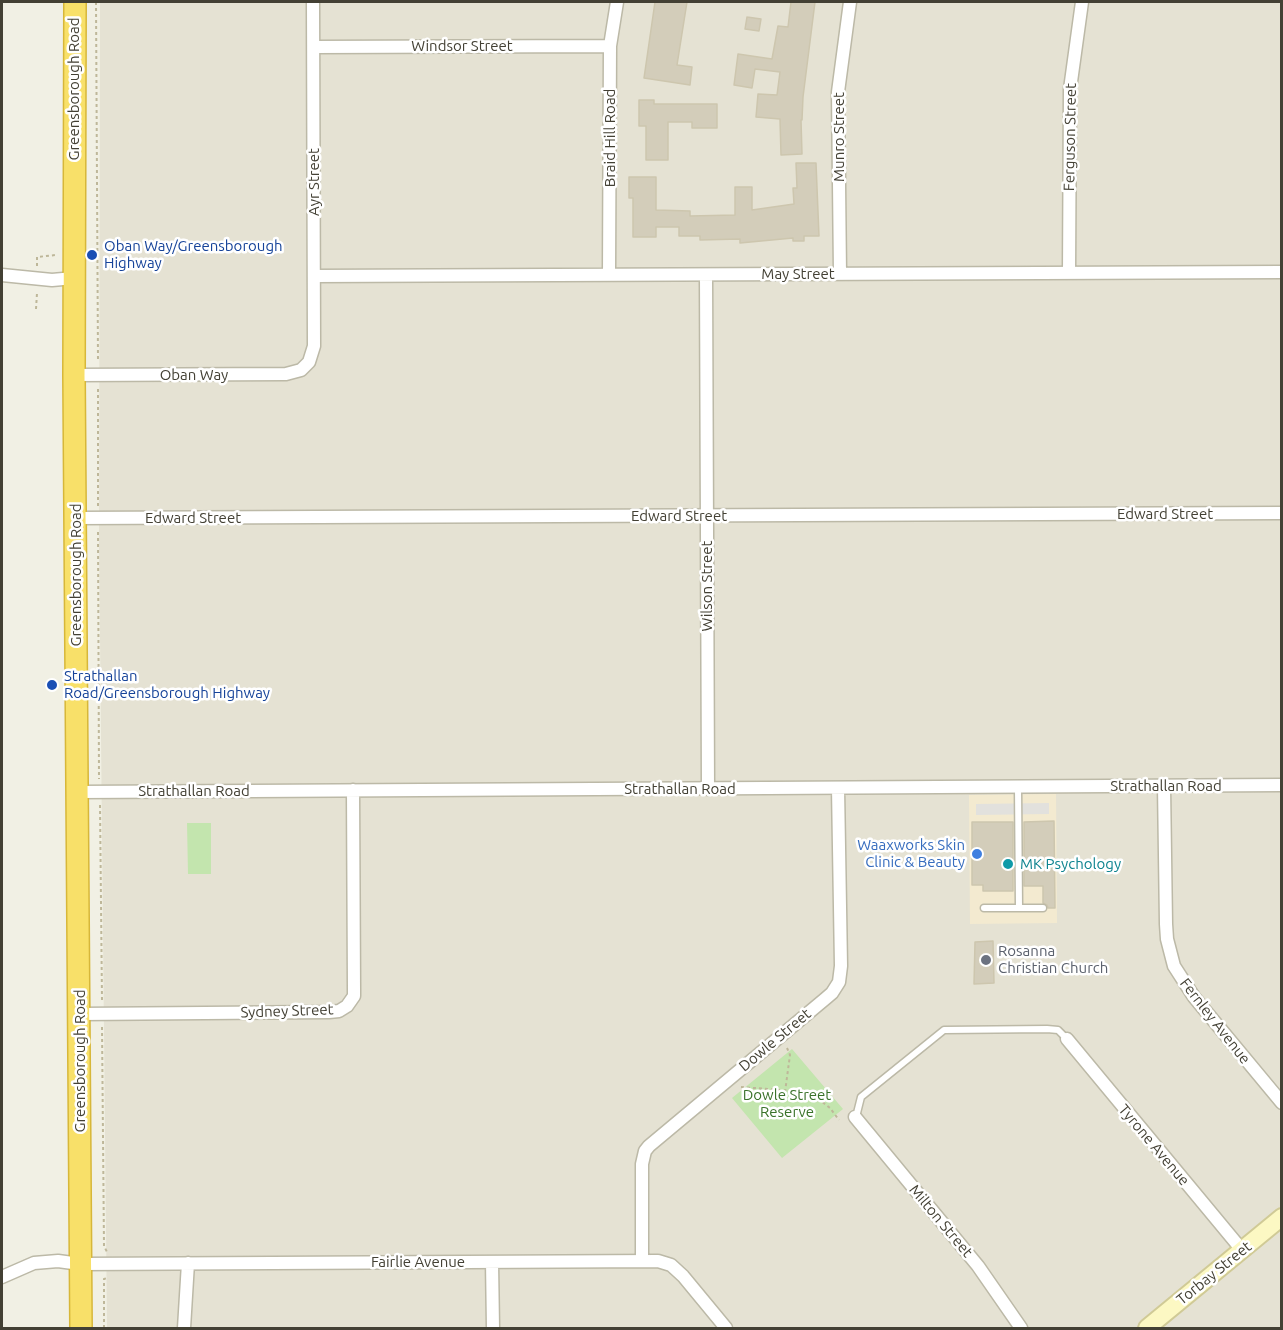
<!DOCTYPE html>
<style>
body{margin:0}
#map{position:relative;width:1283px;height:1330px;overflow:hidden;background:#f1f0e4;font-family:Ubuntu,sans-serif}
canvas{display:block}
.frame{position:absolute;inset:0;border:3px solid #434034;pointer-events:none}
</style>
<div id="map">
<canvas width="1283" height="1330"></canvas>
<div class="frame"></div>
</div>
<script>
const ctx = document.querySelector('canvas').getContext('2d');
ctx.lineJoin = 'round';
function fillPath(path, color) {
  ctx.fillStyle = color;
  ctx.fill(path, 'evenodd');
}
function toPath(rows) {
  const path = new Path2D();
  for (const r of rows) {
    path.moveTo(r[0], r[1]);
    for (let i = 2; i < r.length; i += 2) path.lineTo(r[i], r[i + 1]);
  }
  return path;
}
function strokePath(path, color, width, dash) {
  ctx.strokeStyle = color;
  ctx.lineWidth = width;
  ctx.lineCap = dash ? 'butt' : 'round';
  ctx.setLineDash(dash || []);
  ctx.stroke(path);
}
function label(font, color, halo, rows, align = 'center') {
  ctx.font = font + ' Ubuntu,sans-serif';
  ctx.lineWidth = 5;
  ctx.setLineDash([]);
  ctx.textBaseline = 'middle';
  ctx.strokeStyle = halo;
  ctx.fillStyle = color;
  for (const [text, x, y, turn = 0] of rows) {
    ctx.save();
    ctx.translate(x, y);
    ctx.rotate((+turn || 0) * Math.PI / 180);
    ctx.textAlign = isNaN(turn) ? turn : align;
    if (halo) ctx.strokeText(text, 0, 0);
    ctx.fillText(text, 0, 0);
    ctx.restore();
  }
}
const residential = toPath([
 [100,2,1281,2,1281,1328,107,1328,99,541]
]);
const commercial = toPath([
 [1056,794,1057,923,970,924,969,795]
]);
const green = toPath([
 [187,823,211,823,211,874,188,874],
 [792,1049,843,1109,782,1158,732,1098]
]);
const parking = toPath([
 [1049,803,1049,814,976,815,976,804]
]);
const building = toPath([
 [655,2,687,2,677,65,692,67,690,85,644,78,655,2],
 [791,2,815,2,803,97,802,120,801,120,802,154,781,155,780,119,756,117,758,94,777,95,780,72,755,69,752,88,734,85,738,54,772,59,778,26,788,27,791,2],
 [747,17,761,19,759,31,745,29,747,17],
 [639,100,654,100,654,104,717,104,717,128,692,128,692,122,668,122,668,160,646,160,646,126,639,126,639,100],
 [796,163,816,163,819,236,804,236,804,241,793,241,793,238,740,243,740,239,700,240,700,236,679,236,679,227,656,227,656,237,633,237,633,198,629,198,629,177,656,177,656,210,690,211,690,216,735,215,735,187,752,187,752,210,794,204,793,188,797,188,796,163],
 [1054,821,1055,908,1048,908,1047,905,1043,903,1043,886,1024,886,1024,822,1054,821],
 [972,822,1013,822,1013,891,983,891,983,885,972,885,972,822],
 [993,941,994,983,974,984,975,942,993,941]
]);
const path = toPath([
 [96,2,98,362],
 [37,266,37,257,56,255],
 [36,309,37,293],
 [98,506,98,388],
 [98,532,99,779],
 [100,805,102,1001],
 [102,1027,104,1246,107,1252],
 [741,1087,781,1090,798,1097,821,1101,830,1108,839,1120],
 [785,1092,790,1055,787,1048],
 [104,1328,104,1279,107,1278]
]);
const lane = toPath([
 [1018,787,1019,908],
 [984,908,1043,908],
 [856,1117,861,1097,944,1030,1047,1029,1058,1030,1067,1039]
]);
const street = toPath([
 [314,47,610,46],
 [1069,273,1070,89,1082,2],
 [609,274,610,46,617,2],
 [840,274,838,92,850,2],
 [2,275,52,280,74,278],
 [706,275,708,789],
 [314,276,1282,272],
 [74,375,286,374,301,370,309,362,314,346,313,2],
 [76,518,1282,513],
 [1164,786,1166,924,1167,939,1174,966,1194,997,1282,1103],
 [79,792,1282,785],
 [80,1014,329,1012,339,1011,347,1006,354,996,354,991,353,790],
 [1067,1039,1242,1250],
 [855,1117,978,1266,1021,1328],
 [642,1261,642,1164,645,1151,649,1146,825,999,832,993,839,982,841,966,838,788],
 [492,1262,493,1328],
 [2,1277,34,1263,58,1261,80,1264,658,1261,671,1265,683,1276,726,1328],
 [184,1328,188,1263]
]);
const secondary = toPath([
 [1147,1328,1282,1217]
]);
const highway = toPath([
 [75,2,74,375,81,1328]
]);
const markers = [
 [92,255,6,"#1a4fb4"],
 [52,685,6,"#1a4fb4"],
 [977,854,6,"#3f7fe0"],
 [1008,864,6,"#0f9aa8"],
 [986,960,6,"#6b7280"]
];
const streetNames = [
 ["Windsor Street",462,46],
 ["Greensborough Road",74,89,-90],
 ["Munro Street",839,137,-90],
 ["Ferguson Street",1070,137,-89],
 ["Braid Hill Road",610,138,-90],
 ["Ayr Street",314,182,-90],
 ["May Street",798,274],
 ["Oban Way",194,375],
 ["Edward Street",1165,514],
 ["Edward Street",679,516],
 ["Edward Street",193,518],
 ["Greensborough Road",76,575,-90],
 ["Wilson Street",707,586,-90],
 ["Strathallan Road",1166,786],
 ["Strathallan Road",680,789],
 ["Strathallan Road",194,791],
 ["Sydney Street",287,1011,-2],
 ["Fernley Avenue",1215,1021,52],
 ["Dowle Street",775,1040,-40],
 ["Greensborough Road",80,1061,-90],
 ["Tyrone Avenue",1154,1145,50],
 ["Milton Street",941,1221,50],
 ["Fairlie Avenue",418,1262],
 ["Torbay Street",1214,1273,-39]
];
const transitNames = [
 ["Oban Way/Greensborough",104,246],
 ["Highway",104,263],
 ["Strathallan",64,676],
 ["Road/Greensborough Highway",64,693]
];
const shopNames = [
 ["Waaxworks Skin",965,845],
 ["Clinic & Beauty",965,862]
];
const cultureNames = [
 ["MK Psychology",1020,864]
];
const worshipNames = [
 ["Rosanna",998,951],
 ["Christian Church",998,968]
];
const parkNames = [
 ["Dowle Street",787,1095],
 ["Reserve",787,1112]
];
fillPath(residential, '#e5e2d3');
fillPath(commercial, '#f3ead0');
fillPath(green, '#c3e5ae');
fillPath(parking, '#e2e1dd');
fillPath(building, '#d3cdba');
strokePath(building, '#cdc6ae', 1.5);
strokePath(lane, '#bcb9a7', 9);
strokePath(street, '#bcb9a7', 15);
strokePath(secondary, '#d0ca96', 20);
strokePath(highway, '#d7b739', 24);
strokePath(path, '#beb799', 2, [3, 3]);
strokePath(lane, '#fff', 6);
strokePath(street, '#fff', 12);
strokePath(secondary, '#fcf8c3', 16);
strokePath(highway, '#f8e069', 21);
for (const [x, y, r, color] of markers) {
  const dot = new Path2D();
  dot.arc(x, y, r, 0, 2 * Math.PI);
  ctx.fillStyle = color;
  ctx.fill(dot);
  strokePath(dot, '#fff', 2);
}
label('15px', '#434034', '#fff', streetNames);
label('15px', '#164399', '#fff', transitNames, 'left');
label('15px', '#366cbe', '#fff', shopNames, 'right');
label('15px', '#0d838f', '#fff', cultureNames, 'left');
label('15px', '#5b616d', '#fff', worshipNames, 'left');
label('15px', '#3a722a', '#fff', parkNames);
</script>
